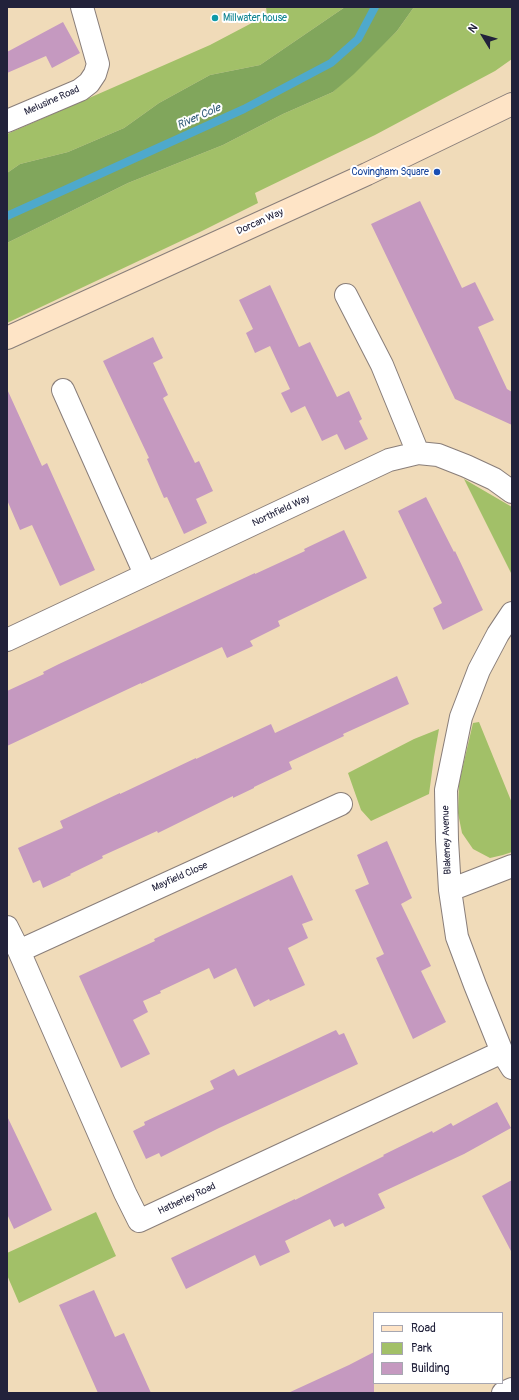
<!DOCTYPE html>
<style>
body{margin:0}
#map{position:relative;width:519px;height:1400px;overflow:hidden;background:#f0dbb9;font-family:Pangolin,sans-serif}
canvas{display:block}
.frame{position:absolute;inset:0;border:8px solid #22223b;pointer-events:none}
.legend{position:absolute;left:373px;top:1312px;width:130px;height:72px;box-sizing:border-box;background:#fff;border:1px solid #a7a7b1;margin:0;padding:5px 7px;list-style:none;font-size:12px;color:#22223b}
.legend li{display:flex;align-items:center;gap:8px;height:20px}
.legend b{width:20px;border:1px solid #a7a7b1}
.north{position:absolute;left:463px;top:16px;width:40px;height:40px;-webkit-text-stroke:3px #fff;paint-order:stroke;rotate:307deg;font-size:11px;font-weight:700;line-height:16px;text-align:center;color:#22223b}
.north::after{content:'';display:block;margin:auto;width:14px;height:18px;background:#22223b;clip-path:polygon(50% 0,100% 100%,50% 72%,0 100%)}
</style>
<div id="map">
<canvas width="519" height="1400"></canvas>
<div class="frame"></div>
<ul class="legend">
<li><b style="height:5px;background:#fee4c6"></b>Road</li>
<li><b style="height:11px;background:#a2c068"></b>Park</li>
<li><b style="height:11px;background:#c599c0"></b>Building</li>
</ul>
<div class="north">N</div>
</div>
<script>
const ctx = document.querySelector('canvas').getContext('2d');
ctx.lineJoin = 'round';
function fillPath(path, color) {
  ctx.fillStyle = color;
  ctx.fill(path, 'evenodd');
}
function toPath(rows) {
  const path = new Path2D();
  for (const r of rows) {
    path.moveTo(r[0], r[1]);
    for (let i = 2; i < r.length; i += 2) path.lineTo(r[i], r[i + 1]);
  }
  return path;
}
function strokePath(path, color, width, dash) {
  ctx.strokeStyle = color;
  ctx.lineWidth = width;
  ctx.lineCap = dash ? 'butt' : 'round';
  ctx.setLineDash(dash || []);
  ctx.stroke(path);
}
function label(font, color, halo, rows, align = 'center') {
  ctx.font = font + ' Pangolin,sans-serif';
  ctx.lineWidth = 4;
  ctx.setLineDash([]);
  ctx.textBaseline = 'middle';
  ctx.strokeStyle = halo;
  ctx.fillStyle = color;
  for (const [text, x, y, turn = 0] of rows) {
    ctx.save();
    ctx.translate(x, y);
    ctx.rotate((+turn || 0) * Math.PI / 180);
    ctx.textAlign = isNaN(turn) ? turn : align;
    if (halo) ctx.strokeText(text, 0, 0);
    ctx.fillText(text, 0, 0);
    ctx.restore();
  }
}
const green = toPath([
 [266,7,345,7,260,65,210,75,159,103,124,128,68,152,20,164,7,173,7,134,210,45,267,15],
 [414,7,512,7,512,59,495,71,375,135,255,193,258,203,200,232,7,323,7,243,128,183,223,145,283,114,333,92,397,31],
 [464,479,512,507,512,575],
 [479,722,512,803,512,852,503,855,490,858,473,849,462,833,458,813,459,783,473,723],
 [439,729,434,757,429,794,371,821,361,810,348,773,414,739],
 [96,1212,116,1256,19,1303,7,1275,7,1253]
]);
const forest = toPath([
 [345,7,414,7,397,31,354,74,333,92,283,114,223,145,128,183,7,243,7,173,20,164,68,152,124,128,159,103,210,75,260,65]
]);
const stream = toPath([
 [7,216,244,109,331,63,358,39,375,7]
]);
const building = toPath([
 [63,22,80,53,52,68,46,56,7,73,7,52],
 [420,201,462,288,475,282,494,320,478,327,507,389,512,392,512,425,455,399,371,224],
 [270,285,299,347,310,342,337,397,349,391,362,419,359,421,368,439,345,450,337,434,322,441,305,406,291,413,281,393,290,389,270,346,255,353,246,333,253,329,239,300],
 [153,337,163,358,153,363,168,395,163,398,195,463,199,461,213,491,196,499,207,523,184,534,167,497,164,498,147,459,149,458,103,361],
 [7,389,42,466,47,463,95,570,60,586,32,525,20,530,7,500],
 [426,497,454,552,455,551,483,610,443,630,433,608,442,603,398,511],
 [344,530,367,578,278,621,280,626,250,641,253,646,227,658,222,647,141,684,141,683,7,746,7,691,44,674,43,672,59,664,255,573,255,574,305,551,304,549],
 [397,676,409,704,343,734,344,736,289,762,292,769,254,787,254,788,233,798,233,796,158,833,157,831,102,856,103,858,70,874,71,875,43,888,40,880,33,883,18,848,63,828,60,821,120,793,120,794,196,758,196,759,271,724,275,733],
 [387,841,412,898,401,904,431,966,421,971,446,1022,413,1039,376,958,384,954,355,890,369,884,357,855],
 [292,875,313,920,302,924,308,938,288,948,305,985,270,1001,269,999,254,1007,236,968,214,979,209,968,160,991,161,993,143,1001,148,1012,133,1020,150,1054,121,1068,79,976,155,941,154,939],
 [336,1030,339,1035,344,1033,358,1064,219,1128,161,1157,159,1153,146,1159,133,1131,145,1125,144,1122,214,1089,210,1081,234,1069,238,1076],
 [497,1102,511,1128,464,1154,378,1194,385,1208,345,1227,343,1223,334,1227,330,1219,285,1241,290,1252,260,1266,255,1255,186,1289,171,1258,295,1199,295,1200,384,1156,383,1155,432,1131,433,1133,451,1123,453,1126],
 [7,1116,52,1210,14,1229,7,1214],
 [512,1180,512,1253,482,1196],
 [94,1290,115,1337,124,1333,151,1393,98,1393,59,1305],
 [374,1352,374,1393,288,1393,349,1365]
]);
const minor = toPath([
 [7,121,80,90,89,83,95,74,98,64,82,7],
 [346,295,382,365,418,453],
 [63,390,145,574],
 [512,613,498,634,479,670,461,717,446,790,447,840,450,890,457,937,475,985,502,1052,512,1068],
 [7,640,389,460,418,453,438,455,466,466,494,479,512,492],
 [450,890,512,866],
 [7,927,19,951,125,1193,139,1221,502,1052],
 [19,951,341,804],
 [503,1393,512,1389]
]);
const secondary = toPath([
 [7,338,367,174,512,104]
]);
const markers = [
 [215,18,4,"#0f9aa8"],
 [437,172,4,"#1a4fb4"]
];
const cultureNames = [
 ["Millwater house",223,18]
];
const streetNames = [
 ["Melusine Road",52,101,-24],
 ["Dorcan Way",260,222,-24],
 ["Northfield Way",281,511,-25],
 ["Blakeney Avenue",447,840,-92],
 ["Mayfield Close",180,877,-24],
 ["Hatherley Road",187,1199,-25]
];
const transitNames = [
 ["Covingham Square",429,172]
];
const waterNames = [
 ["River Cole",199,117,-24]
];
fillPath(green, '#a2c068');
fillPath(forest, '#81a65c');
strokePath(stream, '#4ea9cc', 8);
fillPath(building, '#c599c0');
strokePath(minor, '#897e7a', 24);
strokePath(secondary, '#897e7a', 24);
strokePath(minor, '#fff', 22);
strokePath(secondary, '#fee4c6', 22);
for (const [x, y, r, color] of markers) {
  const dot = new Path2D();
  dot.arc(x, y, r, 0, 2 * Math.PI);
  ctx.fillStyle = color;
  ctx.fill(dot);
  strokePath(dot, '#fff', 1.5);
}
label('10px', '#0d838f', '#fff', cultureNames, 'left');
label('10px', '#22223b', '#fff', streetNames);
label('10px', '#164399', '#fff', transitNames, 'right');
label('italic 11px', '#365f7c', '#fff', waterNames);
</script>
